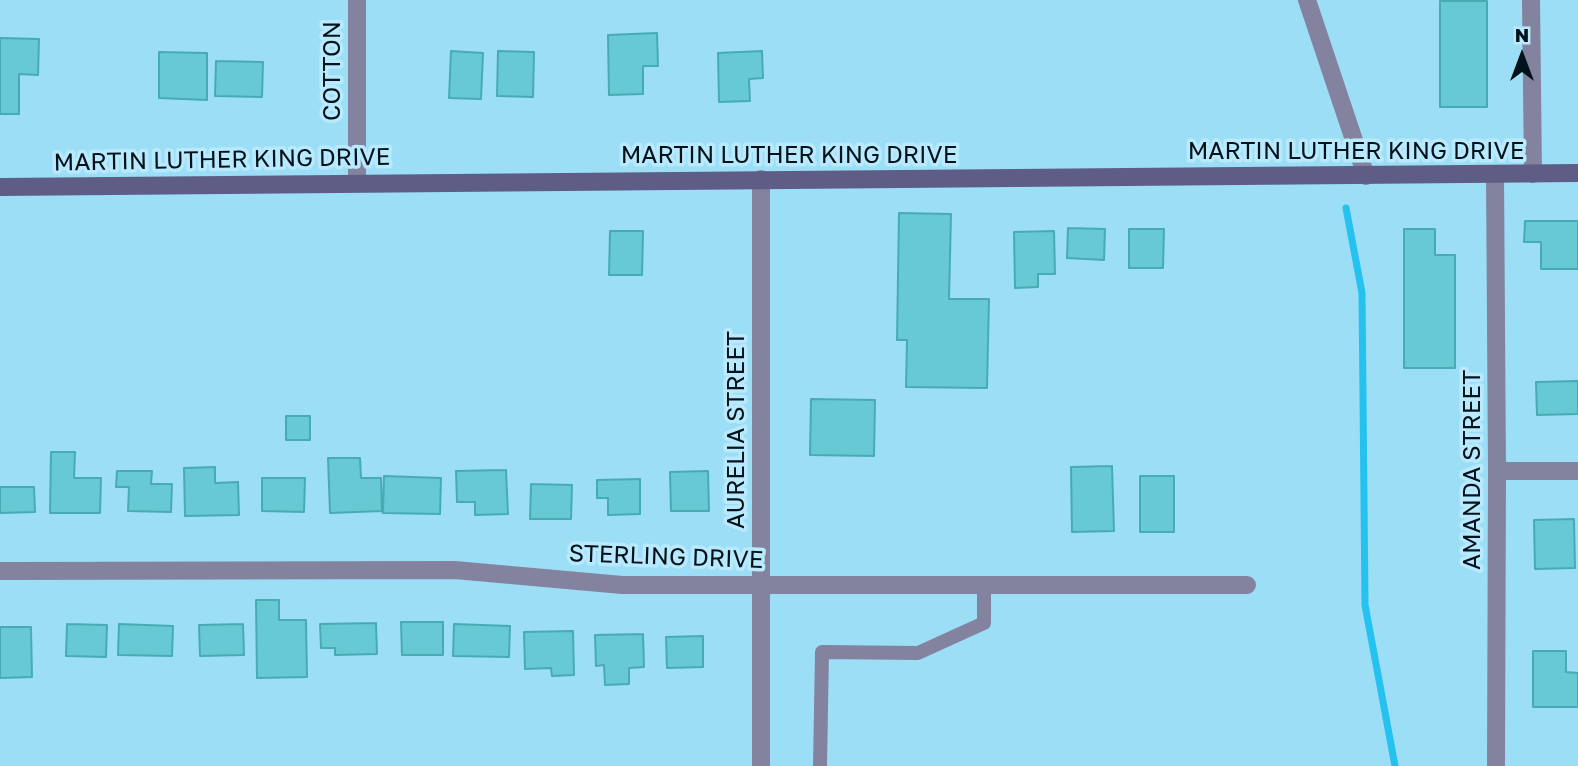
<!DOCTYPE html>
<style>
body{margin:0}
#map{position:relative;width:1578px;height:766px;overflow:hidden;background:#9ddef7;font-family:"Golos Text",sans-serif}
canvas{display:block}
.north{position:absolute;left:1487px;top:21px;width:70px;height:70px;-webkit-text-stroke:5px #b9e9fc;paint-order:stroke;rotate:0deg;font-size:19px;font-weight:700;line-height:28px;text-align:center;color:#00121b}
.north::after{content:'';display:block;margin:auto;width:24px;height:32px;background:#00121b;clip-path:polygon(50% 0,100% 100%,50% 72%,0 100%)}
</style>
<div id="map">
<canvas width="1578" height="766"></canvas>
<div class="north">N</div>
</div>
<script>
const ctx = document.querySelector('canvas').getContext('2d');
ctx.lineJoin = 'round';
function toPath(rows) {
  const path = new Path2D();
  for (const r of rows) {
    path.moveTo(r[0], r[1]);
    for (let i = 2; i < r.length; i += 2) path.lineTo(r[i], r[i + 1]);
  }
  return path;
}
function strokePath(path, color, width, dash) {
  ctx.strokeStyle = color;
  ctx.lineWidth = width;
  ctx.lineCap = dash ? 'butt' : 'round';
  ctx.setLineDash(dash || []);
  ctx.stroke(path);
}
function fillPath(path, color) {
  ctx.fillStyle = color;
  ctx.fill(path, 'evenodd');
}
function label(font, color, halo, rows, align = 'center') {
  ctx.font = font + ' "Golos Text",sans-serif';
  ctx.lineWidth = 7;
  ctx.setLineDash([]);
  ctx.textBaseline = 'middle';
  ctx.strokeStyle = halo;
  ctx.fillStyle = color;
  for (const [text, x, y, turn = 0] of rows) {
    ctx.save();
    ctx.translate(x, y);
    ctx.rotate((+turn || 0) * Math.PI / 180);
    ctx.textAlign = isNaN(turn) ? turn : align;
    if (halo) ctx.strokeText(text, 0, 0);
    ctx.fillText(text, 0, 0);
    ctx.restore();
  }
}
const stream = toPath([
 [1346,208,1362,293,1365,605,1395,766]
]);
const building = toPath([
 [1440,1,1487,1,1487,107,1440,107,1440,1],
 [657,33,658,66,643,66,643,94,609,95,608,35,657,33],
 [0,38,39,39,38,75,19,74,19,114,0,114,0,38],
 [451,51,483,53,481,99,449,98,451,51],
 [498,51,534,52,533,97,497,96,498,51],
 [762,51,763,78,749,79,750,101,719,102,718,53,762,51],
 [159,52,207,53,207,100,159,98,159,52],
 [216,61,263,62,262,97,215,96,216,61],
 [899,213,951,214,949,299,989,299,987,388,906,387,907,340,897,340,899,213],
 [1525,221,1578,221,1578,269,1541,269,1541,242,1524,242,1525,221],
 [1068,228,1105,229,1104,260,1067,258,1068,228],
 [1129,229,1164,229,1163,268,1129,268,1129,229],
 [1404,229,1435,229,1435,255,1455,255,1455,368,1404,368,1404,229],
 [610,231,643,231,642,275,609,275,610,231],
 [1054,231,1055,274,1038,274,1038,287,1015,288,1014,232,1054,231],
 [1578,381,1578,414,1537,415,1536,382,1578,381],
 [811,399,875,400,874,456,810,455,811,399],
 [286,416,310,416,310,440,286,440,286,416],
 [51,452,75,452,74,478,101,478,100,513,50,513,51,452],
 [328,458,360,458,361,478,381,478,382,511,330,513,328,458],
 [1112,466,1114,531,1072,532,1071,467,1112,466],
 [215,467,215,483,238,482,239,515,185,516,184,468,215,467],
 [506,470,508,514,475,515,475,502,457,502,456,471,506,470],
 [117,471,152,471,151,484,172,484,171,512,128,511,129,487,116,487,117,471],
 [708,471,709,511,671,511,670,472,708,471],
 [384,476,441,478,440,514,383,513,384,476],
 [1140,476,1174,476,1174,532,1140,532,1140,476],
 [262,478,305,478,304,512,262,511,262,478],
 [640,479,640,514,608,515,608,498,597,498,597,480,640,479],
 [531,484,572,485,571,519,530,519,531,484],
 [0,487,34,487,35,512,0,513,0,487],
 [1574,519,1575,568,1535,569,1534,520,1574,519],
 [256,600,279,600,279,620,306,620,307,677,257,678,256,600],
 [401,622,443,622,443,655,402,655,401,622],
 [376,623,377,654,335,655,335,648,321,648,320,624,376,623],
 [67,624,107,625,106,657,66,656,67,624],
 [119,624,173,626,172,656,118,655,119,624],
 [243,624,244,655,200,656,199,625,243,624],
 [454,624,510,626,509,657,453,656,454,624],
 [0,627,31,627,32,677,0,678,0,627],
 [573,631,574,675,552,676,551,668,525,669,524,632,573,631],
 [643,634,644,667,629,668,629,684,605,685,604,665,596,666,595,635,643,634],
 [703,636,703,667,667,668,666,637,703,636],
 [1533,651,1566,651,1566,672,1578,673,1578,707,1533,707,1533,651]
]);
const service = toPath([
 [820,766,822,652,918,653,984,623,984,585]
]);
const minor = toPath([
 [1531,0,1533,174],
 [1495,174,1497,471,1496,766],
 [357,183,357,0],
 [1497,471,1578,471],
 [0,571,455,570,622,585,1247,585],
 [761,766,761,179]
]);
const tertiary = toPath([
 [1307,0,1366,176]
]);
const secondary = toPath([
 [0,187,1578,173]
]);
const streetNames = [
 ["COTTON",332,71,-90],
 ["MARTIN LUTHER KING DRIVE",1356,151],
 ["MARTIN LUTHER KING DRIVE",789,155],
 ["MARTIN LUTHER KING DRIVE",222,160,-1],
 ["AURELIA STREET",736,430,-90],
 ["AMANDA STREET",1472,470,-90],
 ["STERLING DRIVE",666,557,2]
];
strokePath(stream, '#25c1ef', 7);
fillPath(building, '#67c9d3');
strokePath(building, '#47abb4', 2);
strokePath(service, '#83839f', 14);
strokePath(minor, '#83839f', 18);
strokePath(tertiary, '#83839f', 18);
strokePath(secondary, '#5d5d85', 18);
label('24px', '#00121b', '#b9e9fc', streetNames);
</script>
